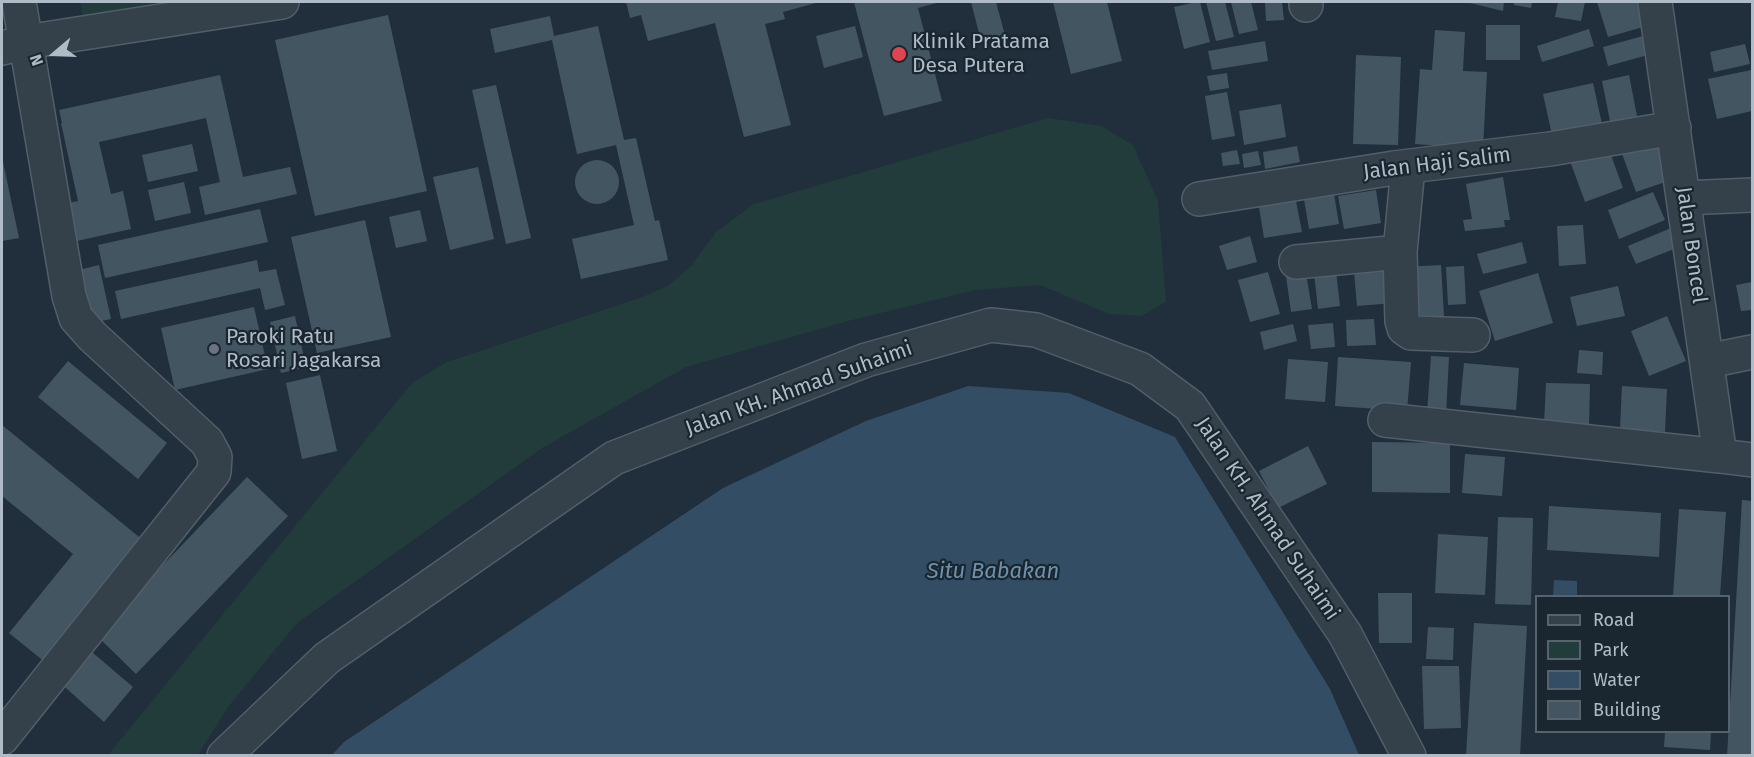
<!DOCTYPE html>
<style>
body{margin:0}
#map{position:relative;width:1754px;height:757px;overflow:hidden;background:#202f3b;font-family:"Fira Sans",sans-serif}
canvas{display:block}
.frame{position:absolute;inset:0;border:3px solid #afbbc7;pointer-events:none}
.legend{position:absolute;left:1535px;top:595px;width:195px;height:138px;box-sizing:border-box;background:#1a2630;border:2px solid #56626c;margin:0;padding:8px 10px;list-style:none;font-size:18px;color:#afbbc7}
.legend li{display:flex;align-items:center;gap:12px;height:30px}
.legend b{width:30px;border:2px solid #56626c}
.north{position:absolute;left:24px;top:24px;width:60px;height:60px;-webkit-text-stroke:4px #1a2630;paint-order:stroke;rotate:251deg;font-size:16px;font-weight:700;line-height:24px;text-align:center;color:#afbbc7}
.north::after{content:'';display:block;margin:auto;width:21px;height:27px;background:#afbbc7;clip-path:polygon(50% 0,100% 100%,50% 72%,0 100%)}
</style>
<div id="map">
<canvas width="1754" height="757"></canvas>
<div class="frame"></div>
<ul class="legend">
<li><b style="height:8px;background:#34414b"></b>Road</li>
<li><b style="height:16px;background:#223c3c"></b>Park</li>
<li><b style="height:16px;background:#334e64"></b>Water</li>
<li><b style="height:16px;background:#445562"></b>Building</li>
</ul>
<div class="north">N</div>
</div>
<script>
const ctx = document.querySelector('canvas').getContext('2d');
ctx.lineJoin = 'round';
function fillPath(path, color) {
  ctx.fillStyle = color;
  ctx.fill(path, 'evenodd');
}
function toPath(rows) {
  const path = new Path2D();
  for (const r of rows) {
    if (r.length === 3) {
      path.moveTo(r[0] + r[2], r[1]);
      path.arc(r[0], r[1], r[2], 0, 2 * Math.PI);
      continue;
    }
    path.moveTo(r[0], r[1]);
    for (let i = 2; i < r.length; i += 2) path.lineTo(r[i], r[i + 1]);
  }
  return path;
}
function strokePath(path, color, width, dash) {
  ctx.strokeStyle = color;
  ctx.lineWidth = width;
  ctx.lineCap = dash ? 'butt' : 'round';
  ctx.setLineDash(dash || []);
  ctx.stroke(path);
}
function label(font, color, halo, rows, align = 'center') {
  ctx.font = font + ' "Fira Sans",sans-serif';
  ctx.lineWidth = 4.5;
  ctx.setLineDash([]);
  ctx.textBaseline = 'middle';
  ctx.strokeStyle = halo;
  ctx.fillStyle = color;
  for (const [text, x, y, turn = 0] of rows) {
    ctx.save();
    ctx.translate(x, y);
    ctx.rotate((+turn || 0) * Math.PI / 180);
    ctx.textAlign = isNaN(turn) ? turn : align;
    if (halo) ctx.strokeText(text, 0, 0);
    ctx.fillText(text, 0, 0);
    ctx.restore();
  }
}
const green = toPath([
 [80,2,160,2,83,16],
 [1048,118,1101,126,1133,145,1158,201,1166,302,1141,316,1109,314,1040,285,975,290,848,321,686,367,542,448,297,623,228,707,198,755,108,755,412,383,447,362,640,298,668,286,691,266,716,232,754,204]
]);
const water = toPath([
 [968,386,1069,393,1175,437,1330,689,1359,755,332,755,344,742,723,488,866,421],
 [1554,580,1577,581,1577,596,1553,596]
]);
const building = toPath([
 [626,2,819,2,783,12,785,19,765,24,791,125,744,137,715,23,648,41,641,15,630,18],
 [854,2,940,2,918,8,942,101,884,116],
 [971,2,996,2,1005,35,981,41],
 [1053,2,1107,2,1122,61,1071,74],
 [1197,2,1200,2,1210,42,1184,49,1174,7],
 [1206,2,1225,2,1234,37,1216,41],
 [1231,2,1251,2,1258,30,1239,34],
 [1265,2,1282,2,1284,20,1266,21],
 [1466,2,1504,2,1503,11],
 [1514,2,1532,2,1531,8,1514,5],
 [1558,2,1585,2,1581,21,1555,17],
 [1597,2,1643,2,1650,25,1608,37],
 [388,15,427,191,315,216,275,40],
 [550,16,554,36,598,26,624,140,636,138,655,221,659,220,668,260,581,279,572,239,634,225,616,145,577,154,552,40,495,53,490,29],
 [1486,25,1520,25,1520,60,1486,60],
 [855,26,863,57,824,68,816,36],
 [1589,29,1594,46,1542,62,1537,46],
 [1435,30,1465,32,1463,71,1487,72,1483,149,1415,144,1420,69,1432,70],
 [1650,34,1655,53,1608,66,1603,47],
 [1265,41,1268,61,1212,70,1208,51],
 [1745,44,1750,64,1714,72,1710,52],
 [1356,55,1401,57,1398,145,1353,144],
 [1751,70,1752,111,1717,119,1708,79],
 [1227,73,1229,88,1210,91,1207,76],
 [220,75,243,177,290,167,297,194,205,215,199,187,220,182,206,118,99,142,111,194,123,191,131,229,68,243,59,205,78,201,61,123,62,123,59,110],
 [1629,75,1638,121,1611,126,1602,81],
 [1593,83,1602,124,1552,135,1543,94],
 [496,85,531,238,506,244,472,90],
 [1227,92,1235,136,1212,140,1205,96],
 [1281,104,1286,137,1244,145,1239,111],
 [1659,137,1674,179,1636,192,1621,151],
 [192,144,198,171,148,182,142,155],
 [1297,146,1300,162,1265,169,1263,152],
 [1608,147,1623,188,1585,202,1570,161],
 [1237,150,1240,164,1223,166,1221,153],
 [1258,151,1261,165,1244,168,1242,154],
 [2,157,19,238,2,241],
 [597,182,22],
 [478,167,494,239,450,250,433,177],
 [1503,177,1510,220,1504,220,1505,227,1465,231,1463,220,1472,219,1466,184],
 [184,182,191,213,155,221,148,190],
 [1376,190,1381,223,1344,229,1338,196],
 [1653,192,1665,220,1619,239,1608,210],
 [1334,194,1339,224,1309,229,1304,199],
 [1296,201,1302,232,1264,238,1259,207],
 [260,209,268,242,105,278,98,245],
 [420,210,427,241,396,248,389,217],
 [365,220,391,337,317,353,291,237],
 [1583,225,1586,264,1559,266,1557,226],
 [1671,228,1679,247,1636,264,1628,246],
 [1250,236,1257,262,1227,270,1219,246],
 [1522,242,1527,263,1483,274,1477,254],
 [257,260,259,272,276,269,285,305,265,310,260,288,121,319,115,291],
 [99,265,111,319,82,325,71,272],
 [1441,265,1444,316,1406,318,1403,267],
 [1464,266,1466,304,1448,305,1446,267],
 [1392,269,1394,303,1357,306,1354,271],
 [1336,271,1340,306,1318,309,1314,273],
 [1268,272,1280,314,1250,322,1238,280],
 [1306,273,1312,309,1291,312,1286,276],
 [1538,273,1553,323,1495,341,1479,291],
 [1752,282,1752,310,1741,311,1736,285],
 [1618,286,1625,316,1577,326,1570,297],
 [254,307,268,369,175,390,161,328],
 [295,316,306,367,281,373,270,322],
 [1667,316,1686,361,1649,376,1631,331],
 [1374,319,1376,345,1347,346,1346,320],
 [1333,323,1335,347,1311,349,1308,325],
 [1293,324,1297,341,1264,350,1260,332],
 [1579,350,1603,352,1602,375,1577,373],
 [1431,356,1449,357,1446,415,1427,413],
 [1338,357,1411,362,1407,411,1335,406],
 [1288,359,1328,362,1325,402,1285,399],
 [68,361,167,443,138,479,38,397],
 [1464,363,1519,368,1516,410,1460,405],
 [320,375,337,451,302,459,286,383],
 [1546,383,1590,384,1589,425,1544,423],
 [1622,386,1667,389,1665,432,1620,429],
 [2,425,144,541,51,667,9,633,73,554,2,496],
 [1372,442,1450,443,1450,493,1372,492],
 [1308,446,1327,484,1278,508,1259,471],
 [1465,454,1505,457,1502,496,1462,493],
 [247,477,288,516,136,674,96,635],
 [1742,500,1752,501,1752,756,1727,756],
 [1549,506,1661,513,1659,557,1547,550],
 [1679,509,1726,512,1720,596,1673,596],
 [1498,517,1533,518,1531,605,1495,604],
 [1438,534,1488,537,1485,595,1435,593],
 [1378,593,1412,593,1412,643,1379,643],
 [1474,623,1527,626,1520,756,1466,756],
 [1428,627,1454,628,1453,660,1426,659],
 [86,647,133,687,104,722,57,680],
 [1422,666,1459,666,1461,728,1424,729],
 [1665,732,1711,732,1710,750,1664,747]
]);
const minor = toPath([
 [1655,2,1720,456,1752,460],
 [1306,5,1306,2],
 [2,48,26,42,282,2],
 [1408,167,1400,252,1402,321,1404,328,1411,333,1473,335],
 [1684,198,1752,195],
 [1199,199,1394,168,1550,149,1674,128],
 [1296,262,1400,252],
 [1708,361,1752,352],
 [1385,420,1720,456],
 [2,738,214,472,215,457,207,442,92,336,76,318,69,296,19,2],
 [224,756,327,658,614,458,866,360,991,325,1036,330,1140,369,1190,406,1345,634,1409,756]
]);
const markers = [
 [899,54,8,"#e0444e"],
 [214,349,6,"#6b7280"]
];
const poiNames = [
 ["Klinik Pratama",912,42],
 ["Desa Putera",912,66],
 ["Paroki Ratu",226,337],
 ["Rosari Jagakarsa",226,361]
];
const streetNames = [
 ["Jalan Haji Salim",1437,164,-7],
 ["Jalan Boncel",1691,245,82],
 ["Jalan KH. Ahmad Suhaimi",799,389,-20],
 ["Jalan KH. Ahmad Suhaimi",1267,519,56]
];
const waterNames = [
 ["Situ Babakan",993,572]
];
fillPath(green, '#223c3c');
fillPath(water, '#334e64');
fillPath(building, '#445562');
strokePath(minor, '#525e69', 36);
strokePath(minor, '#34414b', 33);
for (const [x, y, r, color] of markers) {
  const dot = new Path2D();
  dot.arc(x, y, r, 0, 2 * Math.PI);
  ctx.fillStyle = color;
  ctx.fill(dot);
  strokePath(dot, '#1a2630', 2);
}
label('21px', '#afbbc7', '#1a2630', poiNames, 'left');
label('21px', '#afbbc7', '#1a2630', streetNames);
label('italic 22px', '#6e91ad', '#1a2630', waterNames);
</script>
